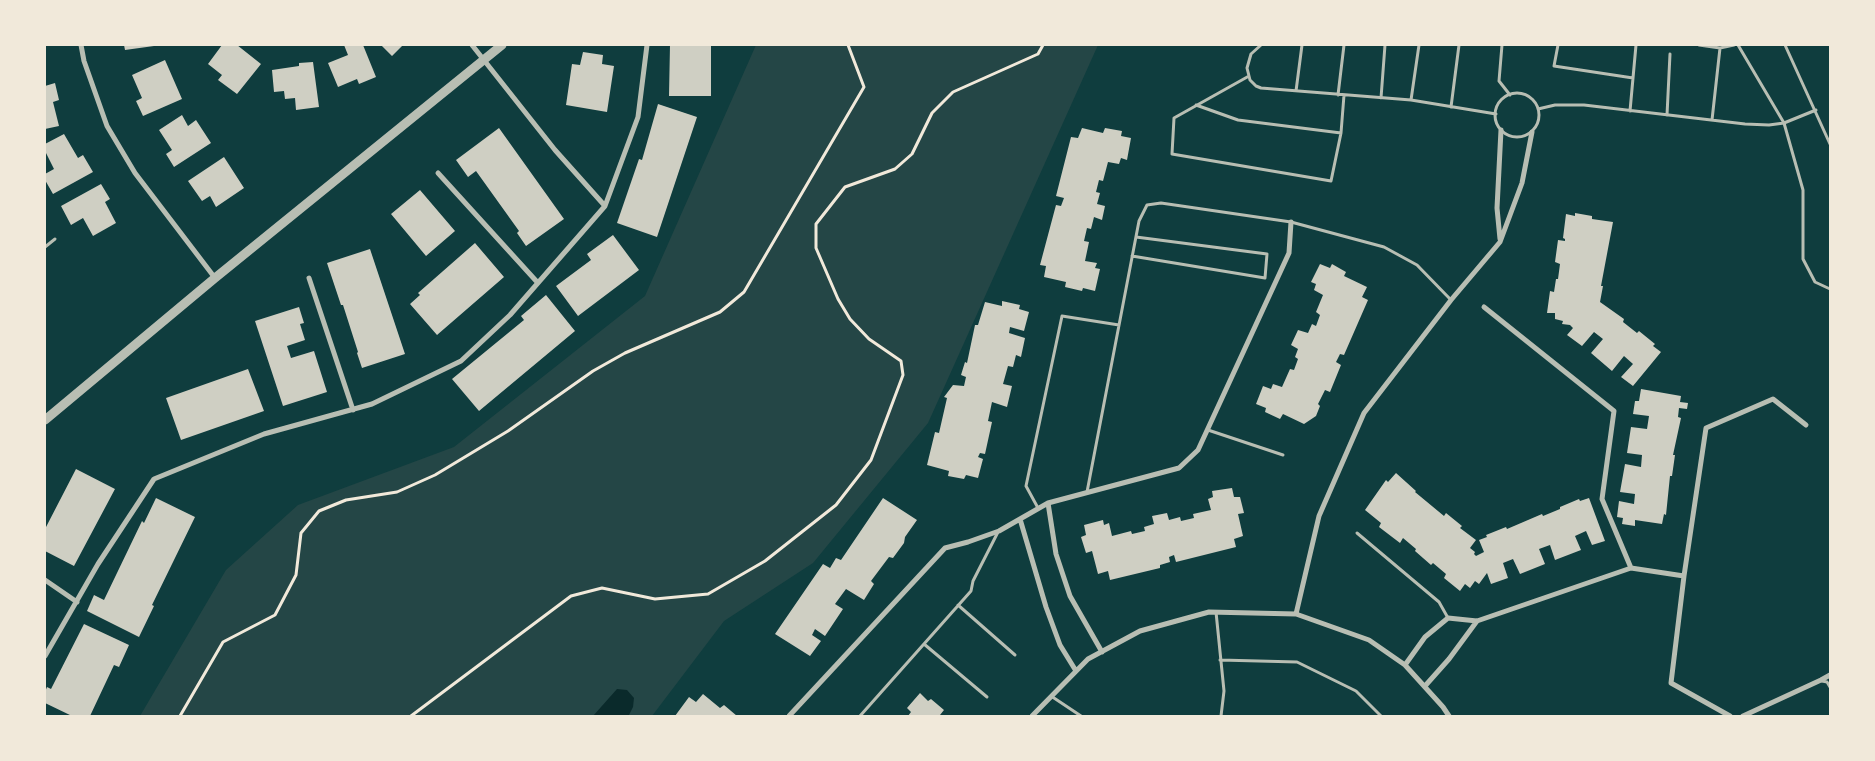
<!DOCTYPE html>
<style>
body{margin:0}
#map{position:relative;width:1875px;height:761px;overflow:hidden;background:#0f3d3e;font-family:"Open Sans",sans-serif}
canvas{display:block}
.frame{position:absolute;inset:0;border:46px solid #f1e9da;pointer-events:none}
</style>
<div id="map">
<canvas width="1875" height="761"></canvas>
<div class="frame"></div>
</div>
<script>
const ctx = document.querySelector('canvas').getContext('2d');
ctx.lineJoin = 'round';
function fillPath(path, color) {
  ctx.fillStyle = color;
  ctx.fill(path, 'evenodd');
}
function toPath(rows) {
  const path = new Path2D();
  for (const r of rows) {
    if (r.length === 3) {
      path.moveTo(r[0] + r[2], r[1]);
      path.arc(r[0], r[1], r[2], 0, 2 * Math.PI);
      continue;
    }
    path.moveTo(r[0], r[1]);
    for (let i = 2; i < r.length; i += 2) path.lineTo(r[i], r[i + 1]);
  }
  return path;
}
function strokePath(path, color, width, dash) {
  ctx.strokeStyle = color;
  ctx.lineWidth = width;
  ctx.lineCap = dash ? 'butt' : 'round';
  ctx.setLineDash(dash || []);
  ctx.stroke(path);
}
const green = toPath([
 [756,45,1098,45,928,423,813,563,724,621,652,716,140,716,226,570,298,505,454,447,645,296]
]);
const water = toPath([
 [617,689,627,690,634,698,633,707,629,715,593,716]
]);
const building = toPath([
 [124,45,153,45,154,46,125,50],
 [222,45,237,45,261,64,237,94,218,80,222,75,208,64],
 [344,45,363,45,376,77,359,84,357,79,338,87,328,63,348,55],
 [381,45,403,45,392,56],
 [670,45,711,45,711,96,669,96],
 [583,52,603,55,602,64,614,66,607,112,566,105,572,64,580,65],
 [165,60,182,99,143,116,136,101,142,98,132,75],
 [313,62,319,107,296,110,295,98,285,99,284,91,274,92,272,70,299,66,299,63],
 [55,83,59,100,53,102,59,126,45,129,45,86],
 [658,104,697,117,657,237,617,223,639,159,642,160],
 [182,115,188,126,196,120,211,143,174,167,166,154,172,150,159,130],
 [499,128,564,219,526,246,517,233,519,231,476,171,468,177,456,160],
 [1082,128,1103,133,1105,128,1122,131,1121,136,1131,138,1127,160,1121,158,1119,164,1108,162,1103,181,1099,180,1096,192,1100,193,1097,204,1105,206,1102,220,1094,217,1091,229,1087,228,1084,241,1089,242,1085,261,1097,263,1095,268,1100,269,1095,291,1083,288,1082,291,1065,287,1066,282,1044,277,1046,266,1040,265,1056,205,1061,206,1064,198,1056,196,1071,137,1078,138],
 [64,134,78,158,83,155,93,172,53,194,45,180,45,174,54,169,45,151,45,144],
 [224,157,244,188,216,207,210,196,202,201,188,181],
 [101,184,110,199,105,202,116,223,93,236,83,218,71,225,61,206],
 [420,190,455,231,426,256,391,214],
 [1575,213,1592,216,1592,219,1613,222,1601,286,1603,286,1600,302,1624,319,1623,322,1637,333,1639,331,1655,344,1653,346,1661,352,1633,386,1621,377,1633,364,1624,356,1612,371,1591,353,1603,339,1594,332,1582,346,1567,335,1573,328,1570,325,1562,324,1563,321,1555,319,1555,313,1547,313,1550,291,1554,292,1556,279,1558,279,1560,264,1555,262,1558,240,1565,241,1565,239,1563,238,1566,214,1575,216],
 [613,235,639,270,578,316,556,286,591,260,587,254],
 [475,243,504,277,437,335,410,304,420,295,418,293],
 [370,249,405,354,362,368,357,353,358,352,343,305,341,305,327,263],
 [1320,264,1330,268,1332,264,1346,272,1344,276,1367,287,1362,297,1368,300,1344,355,1340,354,1336,362,1341,365,1330,392,1325,390,1318,404,1320,406,1316,416,1304,424,1283,414,1280,419,1265,412,1266,408,1256,404,1263,386,1271,389,1273,384,1282,387,1290,369,1294,370,1298,359,1295,357,1298,349,1291,345,1298,330,1308,333,1312,324,1316,326,1320,315,1316,312,1323,295,1314,290,1316,284,1311,282],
 [546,295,575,331,479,411,452,379,524,320,521,316],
 [1002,301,1020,305,1019,309,1029,312,1024,331,1010,327,1009,333,1025,338,1021,357,1016,355,1013,367,1008,366,1003,384,1012,386,1007,407,992,402,988,421,992,422,985,454,980,453,978,457,983,459,978,478,966,475,964,479,948,476,949,471,927,465,935,432,939,433,947,398,944,397,953,385,964,386,966,377,961,375,965,362,967,363,975,325,978,325,985,302,1002,306],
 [299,307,304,323,300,324,305,340,287,346,291,358,314,351,327,392,283,406,255,321],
 [248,369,264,411,181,440,166,398],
 [1641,389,1681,396,1680,402,1688,403,1687,409,1679,408,1678,417,1681,418,1673,455,1675,455,1672,476,1670,476,1666,515,1664,514,1662,524,1635,520,1635,526,1622,524,1623,518,1617,517,1619,501,1634,504,1635,494,1620,492,1625,464,1641,467,1642,455,1627,453,1631,427,1647,429,1649,416,1633,414,1635,401,1639,401],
 [76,469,115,489,74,566,45,551,45,529],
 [1396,473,1416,491,1415,492,1444,516,1446,513,1462,526,1460,528,1476,540,1470,548,1475,552,1474,554,1476,556,1484,552,1479,540,1487,537,1486,535,1506,527,1507,529,1542,514,1543,516,1560,509,1560,507,1579,499,1580,501,1589,498,1605,541,1592,545,1586,531,1575,536,1581,550,1555,560,1550,545,1539,549,1545,564,1520,574,1513,559,1503,563,1508,578,1491,584,1487,573,1479,584,1475,581,1470,588,1465,584,1460,591,1444,578,1446,574,1433,563,1431,565,1415,551,1416,549,1403,538,1400,543,1379,527,1381,523,1365,510,1386,480,1388,482],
 [1232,488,1234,497,1240,497,1244,513,1238,514,1243,536,1234,539,1236,547,1176,562,1174,555,1169,557,1170,562,1160,565,1160,568,1110,580,1108,571,1098,574,1092,551,1086,553,1081,537,1086,535,1084,525,1103,520,1104,525,1109,523,1112,536,1131,531,1132,534,1145,531,1144,527,1154,524,1152,516,1167,513,1169,520,1180,517,1181,521,1194,518,1193,514,1211,510,1208,499,1213,497,1212,491],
 [156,498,195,517,152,605,154,606,139,637,87,611,94,595,104,600,142,521,144,523],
 [883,498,917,520,905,537,904,543,893,558,889,557,871,581,874,584,864,600,846,589,835,604,843,609,825,636,815,629,812,635,821,641,810,656,775,634,823,564,830,568,836,558,841,560],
 [84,624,129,645,119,667,114,665,90,716,72,716,45,703,45,692,47,687,51,689],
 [920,693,928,701,931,699,944,710,940,715,941,716,908,716,911,712,907,708],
 [703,694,720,708,724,705,737,716,675,716,689,697,696,702]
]);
const path = toPath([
 [180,716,223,642,275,615,296,575,301,533,319,511,346,500,397,492,435,475,508,431,593,371,625,353,720,312,744,292,864,87,848,45],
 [411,716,571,596,602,588,655,599,708,594,765,561,836,505,871,460,903,375,901,361,869,339,850,319,838,299,816,248,816,224,845,187,895,169,912,154,932,113,953,92,1038,54,1043,45]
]);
const service = toPath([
 [1261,45,1251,54,1247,68,1250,80,1256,86,1261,88,1411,100,1496,114],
 [1502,45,1499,81,1510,95],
 [1558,45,1554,66,1633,78],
 [1699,45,1720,48,1734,45],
 [1738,45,1784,123,1803,190,1803,259,1815,282,1830,289],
 [1785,45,1830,144],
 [1249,76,1174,118,1172,154,1331,181,1341,133],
 [1296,91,1302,45],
 [1517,115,22],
 [1338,95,1344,45],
 [1381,98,1385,45],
 [1411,100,1419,45],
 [1196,105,1238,120,1341,133,1344,95],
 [1451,107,1459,45],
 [1538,109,1555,105,1584,105,1745,124,1769,125,1784,123,1816,110],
 [1630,111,1636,45],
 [1667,115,1670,54],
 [1712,120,1720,48],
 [45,247,55,239],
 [1132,256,1265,278,1267,254,1136,237],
 [1208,430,1283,455],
 [1087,492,1139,221,1147,205,1161,203,1291,222,1384,247,1417,265,1451,300],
 [1038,508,1026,486,1062,316,1119,325],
 [1357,533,1439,602,1448,618],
 [958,605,1015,655],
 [1216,612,1224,691,1221,716],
 [924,644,987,697],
 [1220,660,1297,662,1356,691,1381,716],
 [1822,681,1827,682,1830,687],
 [1051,696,1081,716],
 [860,716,971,591,973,581,998,532]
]);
const minor = toPath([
 [81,45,84,61,107,126,135,173,215,278],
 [472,45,555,150,605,206],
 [438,173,538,283],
 [1500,239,1497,208,1501,130],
 [309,278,353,410],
 [1484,307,1614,411,1602,499,1631,568],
 [1048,503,1056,554,1070,596,1102,652],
 [1020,519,1046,607,1060,645,1076,671],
 [45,580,77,602],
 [1296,614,1319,516,1364,413,1451,300,1500,242,1522,183,1532,132],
 [45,656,98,564,154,479,264,434,372,404,461,361,510,315,605,206,638,117,647,45],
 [1405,665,1425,637,1448,618,1477,621,1631,568,1684,576],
 [1425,686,1449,659,1477,621],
 [789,716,945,548,968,542,999,531,1048,503,1179,468,1198,450,1289,253,1291,222],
 [1032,716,1088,659,1140,631,1209,612,1296,614,1369,640,1405,665,1443,707,1449,716],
 [1730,716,1671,683,1684,576,1706,428,1773,399,1806,425],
 [1743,716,1821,680,1830,675]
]);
const tertiary = toPath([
 [45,420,215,278,502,45]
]);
fillPath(green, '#244646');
fillPath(water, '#0a2a2b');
fillPath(building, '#cfcfc3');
strokePath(path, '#f1e9da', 3);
strokePath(service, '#b8beb3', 3);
strokePath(minor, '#b8beb3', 5);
strokePath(tertiary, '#b8beb3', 9);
</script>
